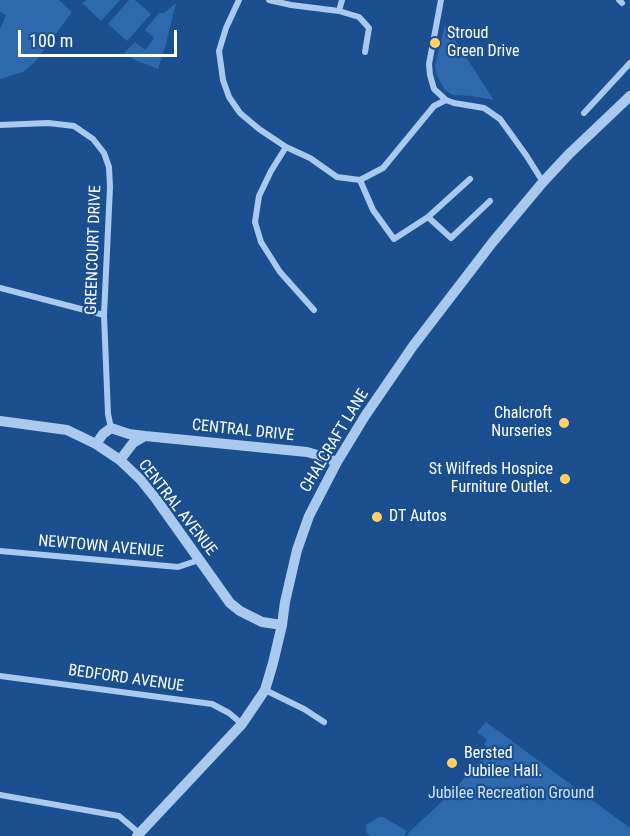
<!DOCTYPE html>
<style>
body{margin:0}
#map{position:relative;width:630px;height:836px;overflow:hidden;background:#1b4f8f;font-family:"Roboto Condensed",sans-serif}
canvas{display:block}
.scale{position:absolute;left:18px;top:30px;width:159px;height:27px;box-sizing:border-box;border:3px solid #fff;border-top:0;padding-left:8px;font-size:18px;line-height:21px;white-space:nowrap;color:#fff;-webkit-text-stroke:4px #1b4f8f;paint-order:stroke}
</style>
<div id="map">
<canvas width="630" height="836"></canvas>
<div class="scale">100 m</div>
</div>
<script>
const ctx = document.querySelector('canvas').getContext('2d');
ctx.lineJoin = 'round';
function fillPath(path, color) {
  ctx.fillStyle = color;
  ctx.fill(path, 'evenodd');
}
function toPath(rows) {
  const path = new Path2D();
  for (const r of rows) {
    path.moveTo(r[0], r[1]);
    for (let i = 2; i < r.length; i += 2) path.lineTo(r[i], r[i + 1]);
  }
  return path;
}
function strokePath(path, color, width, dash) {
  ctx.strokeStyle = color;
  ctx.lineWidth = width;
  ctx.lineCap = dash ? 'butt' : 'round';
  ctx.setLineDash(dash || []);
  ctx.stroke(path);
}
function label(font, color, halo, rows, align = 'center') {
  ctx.font = font + ' "Roboto Condensed",sans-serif';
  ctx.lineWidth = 4.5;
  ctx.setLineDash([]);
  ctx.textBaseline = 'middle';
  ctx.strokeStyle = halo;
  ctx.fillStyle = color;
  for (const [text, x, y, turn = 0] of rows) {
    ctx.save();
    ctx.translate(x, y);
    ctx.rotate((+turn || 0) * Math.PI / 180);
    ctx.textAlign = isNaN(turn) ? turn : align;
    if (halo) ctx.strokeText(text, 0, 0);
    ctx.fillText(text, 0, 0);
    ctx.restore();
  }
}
const green = toPath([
 [0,0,59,0,72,12,35,62,23,72,0,79,0,29,6,15,0,12],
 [86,0,120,0,101,21,82,3],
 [129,0,135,0,151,14,127,41,108,24],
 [176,3,166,44,158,69,135,60,124,53,135,42,145,50,154,38,145,30,159,13,164,13],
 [445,25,494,100,471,96,453,95,445,90,437,76,435,65],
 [486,722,630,828,630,836,407,836,409,832,449,795,490,750,484,744,487,740,477,732],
 [379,817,383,817,407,831,404,836,370,836,366,832,366,825]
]);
const minor = toPath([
 [239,0,226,28,219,51,223,80,229,97,240,113,259,129,286,147,310,158,337,177,360,180,383,168,434,106,446,100],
 [269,0,291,5,339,11,359,17,369,28,365,52],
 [441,0,429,64,430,75,434,89,446,100,454,103,484,108,500,119,526,155,543,182],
 [619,0,622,3],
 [339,11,342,0],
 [584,113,630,63],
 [0,125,48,123,74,126,93,139,104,153,109,167,110,187,104,315,108,414,111,428],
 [286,147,271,171,259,196,255,222,261,242,280,272,314,310],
 [360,180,373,210,394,239,428,217,470,179],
 [428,217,451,238,490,201],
 [0,288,104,315],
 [0,551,178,567,199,560],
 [0,676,212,704,229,713,242,724],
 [265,690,304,709,324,722],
 [0,795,119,816,139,833]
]);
const tertiary = toPath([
 [0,421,67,430,96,444,120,460,140,479,156,499,230,603,240,611,262,622,282,625],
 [96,444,103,434,111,428,129,434,145,436,307,452,321,456,337,462],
 [120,460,133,443,145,436],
 [137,836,242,724,265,690,273,663,282,625,285,602,297,550,309,516,337,462,365,416,413,346,492,243,543,182,570,153,630,96]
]);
const markers = [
 [435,43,6,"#ffd166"],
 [564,423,6,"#ffd166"],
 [565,479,6,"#ffd166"],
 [377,517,6,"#ffd166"],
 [452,763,6,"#ffd166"]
];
const poiNames = [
 ["Stroud",447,34],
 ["Green Drive",447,52],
 ["Chalcroft",552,414,"right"],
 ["Nurseries",552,432,"right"],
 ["St Wilfreds Hospice",553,470,"right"],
 ["Furniture Outlet.",553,488,"right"],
 ["DT Autos",389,517],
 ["Bersted",464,754],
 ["Jubilee Hall.",464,772]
];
const streetNames = [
 ["GREENCOURT DRIVE",94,250,-88],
 ["CENTRAL DRIVE",243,431,6],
 ["CHALCRAFT LANE",335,441,-59],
 ["CENTRAL AVENUE",177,508,52],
 ["NEWTOWN AVENUE",101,547,5],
 ["BEDFORD AVENUE",126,679,8]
];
const parkNames = [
 ["Jubilee Recreation Ground",511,794]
];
fillPath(green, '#2e69ad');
strokePath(minor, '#a9c9ee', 6);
strokePath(tertiary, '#a9c9ee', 10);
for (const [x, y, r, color] of markers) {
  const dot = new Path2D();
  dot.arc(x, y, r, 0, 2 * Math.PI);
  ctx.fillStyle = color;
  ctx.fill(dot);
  strokePath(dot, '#1b4f8f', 2);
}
label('16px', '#fff', '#1b4f8f', poiNames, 'left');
label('16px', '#fff', '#1b4f8f', streetNames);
label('16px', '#cfe3fa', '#1b4f8f', parkNames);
</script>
